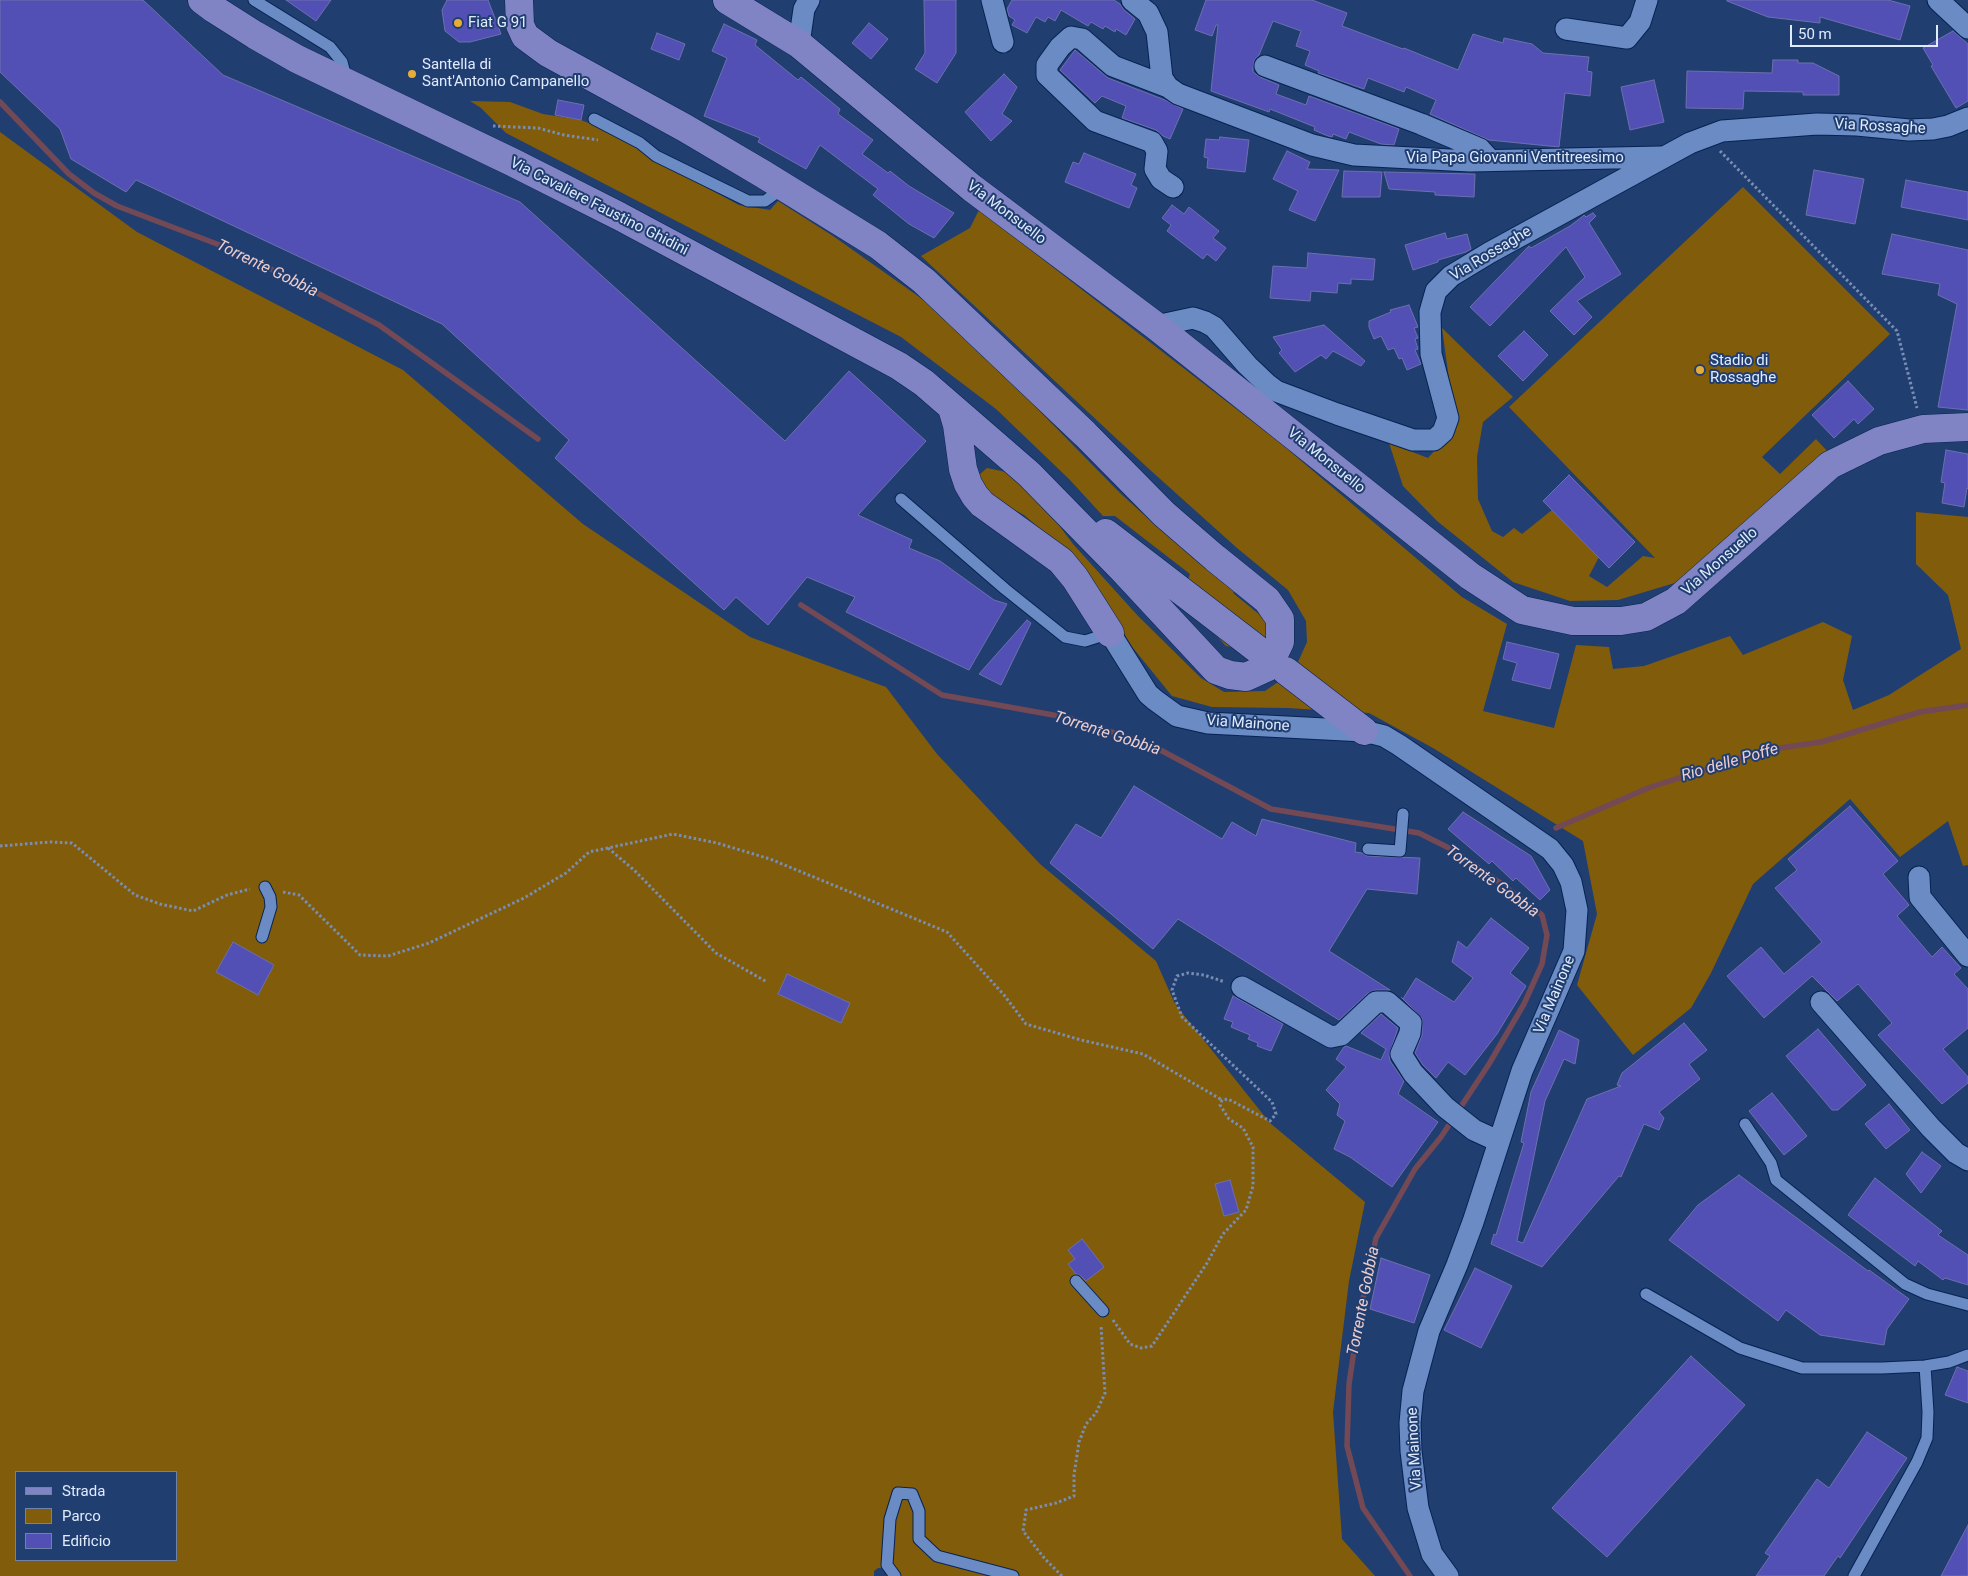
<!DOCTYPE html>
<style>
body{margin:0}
#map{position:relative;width:1968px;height:1576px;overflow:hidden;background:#213e71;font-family:Roboto,sans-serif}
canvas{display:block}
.legend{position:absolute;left:15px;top:1471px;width:162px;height:90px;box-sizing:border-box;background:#213e71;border:1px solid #6d83a9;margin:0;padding:6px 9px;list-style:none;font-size:15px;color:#e0ebfe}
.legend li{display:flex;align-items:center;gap:10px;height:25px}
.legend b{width:25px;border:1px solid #6d83a9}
.scale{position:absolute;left:1790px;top:25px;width:148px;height:22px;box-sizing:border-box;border:2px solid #e0ebfe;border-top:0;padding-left:6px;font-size:15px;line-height:18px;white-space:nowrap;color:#e0ebfe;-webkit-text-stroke:4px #213e71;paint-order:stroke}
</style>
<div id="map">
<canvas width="1968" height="1576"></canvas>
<ul class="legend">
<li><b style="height:6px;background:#8084c4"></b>Strada</li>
<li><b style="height:14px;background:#815c0b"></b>Parco</li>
<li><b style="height:14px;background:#5350b5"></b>Edificio</li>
</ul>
<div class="scale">50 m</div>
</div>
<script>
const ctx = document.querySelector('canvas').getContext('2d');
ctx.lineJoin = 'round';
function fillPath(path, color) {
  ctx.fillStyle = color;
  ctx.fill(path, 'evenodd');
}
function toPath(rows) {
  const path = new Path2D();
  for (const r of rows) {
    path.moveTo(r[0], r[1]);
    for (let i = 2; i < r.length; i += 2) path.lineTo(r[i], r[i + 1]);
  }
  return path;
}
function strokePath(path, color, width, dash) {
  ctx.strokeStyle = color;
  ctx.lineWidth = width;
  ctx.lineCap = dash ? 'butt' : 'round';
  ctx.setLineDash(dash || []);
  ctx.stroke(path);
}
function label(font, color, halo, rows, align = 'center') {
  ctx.font = font + ' Roboto,sans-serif';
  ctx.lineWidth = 4;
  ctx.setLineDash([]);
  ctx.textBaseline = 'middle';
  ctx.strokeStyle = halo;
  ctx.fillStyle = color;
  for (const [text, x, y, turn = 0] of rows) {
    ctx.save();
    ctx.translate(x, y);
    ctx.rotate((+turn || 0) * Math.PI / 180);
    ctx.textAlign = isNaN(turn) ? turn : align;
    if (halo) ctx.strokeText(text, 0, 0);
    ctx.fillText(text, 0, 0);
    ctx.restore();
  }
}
const green = toPath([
 [470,101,510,102,543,114,581,120,611,132,631,142,662,164,739,205,770,210,778,201,833,236,932,306,1017,388,1120,493,1163,532,1237,589,1233,593,1266,620,1266,637,1248,650,1226,646,1181,598,1190,574,1115,516,1103,516,1069,479,996,409,901,337,506,133,481,108],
 [0,132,137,232,403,370,583,524,750,637,886,687,937,754,1040,864,1156,961,1175,1004,1270,1123,1365,1202,1349,1281,1333,1412,1342,1539,1375,1576,886,1576,887,1573,884,1568,878,1568,874,1571,874,1576,0,1576],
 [16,1472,176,1472,176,1560,16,1560],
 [1743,187,1890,334,1762,457,1780,474,1816,439,1828,452,1678,582,1618,600,1570,601,1513,582,1437,521,1403,486,1389,443,1428,458,1445,439,1452,401,1442,328,1513,397,1483,422,1477,457,1478,499,1492,531,1503,537,1514,528,1522,534,1552,510,1599,557,1589,576,1607,587,1643,556,1655,558,1509,407],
 [979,210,1279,442,1462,597,1507,624,1483,711,1554,728,1576,645,1609,647,1613,669,1644,666,1730,636,1743,655,1823,622,1852,636,1843,680,1853,710,1889,695,1961,649,1948,595,1916,564,1916,512,1968,517,1968,865,1963,866,1948,821,1900,857,1850,799,1753,884,1711,973,1691,1008,1633,1055,1577,985,1597,914,1583,841,1433,748,1369,713,1287,708,1212,707,1172,696,1133,648,1099,595,1067,552,1024,515,990,497,979,475,987,468,1006,472,1038,497,1073,544,1138,616,1201,678,1224,692,1265,691,1294,671,1307,642,1306,621,1288,590,1237,548,1149,469,921,256,970,228]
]);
const stream = toPath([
 [0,102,69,174,94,193,117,206,238,252,379,325,538,439],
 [801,605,942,695,1070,718,1151,745,1271,809,1419,833,1453,850,1499,882,1542,915,1547,935,1542,964,1524,1004,1489,1064,1441,1137,1415,1169,1376,1238,1359,1317,1349,1384,1347,1446,1363,1508,1410,1576],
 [1556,828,1648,788,1766,750,1821,742,1920,712,1968,705]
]);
const building = toPath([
 [0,0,143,0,223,75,520,202,785,441,849,371,926,441,858,515,912,540,909,548,940,561,994,600,1007,604,969,670,846,612,855,597,807,577,768,625,736,597,724,610,555,458,569,440,442,324,136,180,126,192,71,159,60,129,0,72,0,0],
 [286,0,331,0,316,21,286,0],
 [447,0,488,0,501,34,470,42,459,42,445,31,442,10,447,0],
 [924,0,956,0,956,53,937,83,915,69,925,53,924,0],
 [1012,0,1114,0,1120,4,1124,10,1135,19,1126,35,1116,29,1115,32,1105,26,1103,29,1091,22,1088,26,1061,10,1055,21,1048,17,1045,22,1036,17,1027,33,1012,25,1015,20,1009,16,1007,9,1012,0],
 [1206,0,1312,0,1347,13,1342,26,1403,49,1404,48,1458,70,1473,34,1503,43,1504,38,1532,44,1543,53,1589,57,1587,71,1592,72,1590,96,1565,93,1559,147,1489,140,1430,114,1436,100,1406,87,1404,92,1368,78,1364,89,1318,73,1319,71,1305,65,1310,51,1296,46,1301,31,1273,21,1259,55,1254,61,1253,68,1253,72,1260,77,1279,85,1276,94,1306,105,1309,96,1399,129,1394,145,1381,144,1349,132,1346,139,1333,134,1332,137,1328,136,1314,130,1315,127,1270,109,1269,112,1211,91,1218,25,1216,25,1212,36,1195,30,1206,0],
 [1727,0,1888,0,1910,6,1900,40,1820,17,1820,23,1768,17,1727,1,1727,0],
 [869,23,888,39,871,59,852,43,869,23],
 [724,24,757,40,755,45,798,80,801,77,840,109,838,114,873,140,862,154,888,173,890,171,909,186,954,213,934,238,909,224,873,195,878,189,820,145,806,169,758,142,760,138,704,116,727,58,712,51,724,24],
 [1953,31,1968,44,1968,101,1956,108,1931,66,1933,65,1923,48,1953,31],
 [657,33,685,44,679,60,651,49,657,33],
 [1075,50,1108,78,1165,100,1183,109,1170,139,1163,136,1156,130,1122,118,1126,106,1102,96,1095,103,1060,70,1075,50],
 [1773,60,1798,60,1798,63,1813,63,1839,76,1839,95,1803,95,1803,92,1744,91,1743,109,1686,108,1687,71,1772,73,1773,60],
 [1004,74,1017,87,1002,114,1012,121,991,141,965,112,1004,74],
 [1654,80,1664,122,1630,130,1621,87,1654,80],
 [558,100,584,105,581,120,555,115,558,100],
 [1220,137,1249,140,1245,172,1207,168,1208,158,1204,157,1206,139,1219,140,1220,137],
 [1287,151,1310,162,1307,169,1339,170,1315,221,1289,210,1298,191,1273,179,1287,151],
 [1084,153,1136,174,1131,185,1137,188,1129,208,1065,182,1073,162,1079,164,1084,153],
 [1814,170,1864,179,1855,224,1806,215,1814,170],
 [1344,171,1382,172,1380,197,1342,197,1344,171],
 [1384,172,1475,174,1474,197,1435,195,1435,192,1389,189,1384,172],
 [1906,180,1968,192,1968,220,1901,207,1906,180],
 [1172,205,1184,214,1189,207,1219,231,1213,238,1226,248,1216,261,1207,254,1203,259,1167,231,1171,225,1162,218,1172,205],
 [1593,213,1596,216,1589,223,1621,274,1577,301,1592,317,1574,335,1550,311,1585,277,1566,247,1490,326,1470,307,1529,246,1531,248,1570,226,1582,217,1584,215,1586,217,1593,213],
 [1445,233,1447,239,1467,234,1471,249,1466,252,1438,260,1438,262,1413,270,1405,245,1445,233],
 [1892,234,1968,250,1968,410,1938,407,1957,304,1938,295,1940,284,1882,274,1892,234],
 [1308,253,1375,259,1373,280,1351,279,1351,284,1338,283,1337,293,1311,291,1310,301,1270,298,1273,266,1307,268,1308,253],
 [1409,305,1418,327,1414,328,1418,338,1415,339,1418,349,1415,350,1421,364,1407,370,1402,358,1399,359,1394,348,1388,350,1381,336,1374,339,1369,327,1369,321,1391,312,1390,310,1409,305],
 [1324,325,1365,361,1361,366,1333,351,1326,359,1321,355,1295,372,1279,353,1282,350,1273,337,1324,325],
 [1524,331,1548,355,1523,381,1498,356,1524,331],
 [1848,381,1874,409,1858,424,1854,419,1834,438,1812,415,1848,381],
 [1946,450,1968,454,1968,489,1967,488,1964,507,1942,503,1945,483,1941,482,1946,450],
 [1569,475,1635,542,1609,568,1543,501,1569,475],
 [1027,620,1031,623,1001,685,979,674,1027,620],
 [1507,642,1559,654,1550,689,1512,680,1517,663,1503,659,1507,642],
 [1134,786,1222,839,1232,822,1256,836,1262,819,1356,843,1355,852,1362,853,1367,856,1420,858,1417,894,1367,889,1329,951,1390,990,1376,990,1368,993,1339,1020,1178,919,1153,949,1050,863,1076,824,1101,838,1134,786],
 [1850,806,1898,861,1883,874,1909,905,1897,916,1932,957,1942,947,1961,968,1954,974,1968,989,1968,1028,1943,1049,1968,1077,1968,1083,1942,1104,1878,1035,1892,1023,1858,984,1837,1001,1812,976,1764,1018,1727,976,1761,947,1784,974,1822,942,1775,888,1797,870,1788,859,1850,806],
 [1463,812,1531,856,1550,890,1540,900,1516,878,1513,881,1492,861,1489,864,1448,829,1463,812],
 [1491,918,1529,948,1510,973,1526,986,1497,1034,1465,1075,1448,1062,1436,1078,1423,1065,1415,1053,1422,1035,1422,1018,1401,997,1403,999,1416,978,1454,1002,1473,978,1452,962,1458,941,1467,948,1491,918],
 [233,942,274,965,258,995,216,972,233,942],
 [787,974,850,1003,841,1023,778,994,787,974],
 [1233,996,1283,1024,1271,1051,1257,1046,1258,1043,1248,1039,1250,1035,1231,1027,1233,1022,1224,1019,1233,996],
 [1381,1014,1398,1028,1389,1055,1390,1061,1404,1081,1398,1094,1438,1122,1392,1187,1350,1157,1334,1149,1345,1121,1337,1115,1340,1104,1326,1090,1346,1067,1336,1059,1344,1047,1346,1046,1381,1060,1386,1049,1361,1033,1381,1014],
 [1684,1023,1707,1050,1689,1064,1700,1079,1659,1112,1664,1118,1659,1130,1644,1124,1621,1177,1619,1176,1542,1267,1491,1244,1494,1234,1496,1235,1524,1143,1521,1142,1531,1092,1559,1030,1579,1040,1575,1064,1564,1059,1545,1101,1517,1241,1523,1243,1587,1099,1621,1086,1617,1085,1622,1073,1684,1023],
 [1818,1029,1866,1085,1838,1110,1832,1110,1786,1056,1818,1029],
 [1772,1093,1807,1136,1784,1155,1749,1111,1772,1093],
 [1889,1104,1910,1130,1886,1149,1865,1124,1889,1104],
 [1922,1152,1941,1166,1921,1193,1906,1174,1922,1152],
 [1739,1175,1868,1271,1869,1270,1909,1299,1887,1329,1884,1345,1820,1335,1786,1310,1778,1321,1669,1240,1698,1205,1739,1175],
 [1875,1178,1942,1231,1938,1235,1968,1255,1968,1285,1945,1278,1943,1280,1918,1261,1915,1266,1848,1215,1875,1178],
 [1230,1180,1239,1212,1224,1216,1215,1184,1230,1180],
 [1082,1239,1104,1267,1086,1281,1081,1276,1076,1274,1068,1264,1075,1259,1068,1250,1082,1239],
 [1381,1258,1430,1275,1414,1323,1370,1309,1381,1258],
 [1475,1268,1512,1286,1481,1348,1444,1330,1475,1268],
 [1691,1356,1745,1405,1607,1557,1552,1508,1691,1356],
 [1957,1367,1968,1371,1968,1403,1945,1395,1957,1367],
 [1867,1432,1907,1458,1840,1558,1838,1556,1824,1576,1756,1576,1770,1556,1765,1553,1817,1479,1829,1488,1867,1432],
 [1968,1525,1968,1576,1941,1576,1968,1525]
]);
const path = toPath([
 [493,126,538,128,564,135,598,140],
 [1720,151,1897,331,1917,408],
 [0,846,50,842,72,843,135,895,160,904,193,911,227,895,250,889],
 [608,848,634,870,716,953,767,982],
 [283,892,299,895,360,955,388,956,429,943,524,898,566,873,589,852,673,834,717,843,770,859,947,932,1004,995,1026,1024,1081,1040,1143,1054,1222,1100],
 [1113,1320,1130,1344,1141,1348,1152,1346,1207,1263,1223,1234,1246,1210,1253,1186,1253,1147,1243,1128,1229,1119,1220,1105,1222,1100,1228,1099,1270,1121,1276,1114,1272,1102,1182,1017,1172,990,1177,976,1188,973,1204,975,1225,982],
 [1062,1576,1045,1559,1023,1531,1025,1518,1026,1510,1056,1503,1074,1496,1074,1475,1079,1442,1086,1424,1096,1413,1105,1393,1101,1325]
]);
const service = toPath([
 [254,0,330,47,342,62,347,81],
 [594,119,640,143,656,156,748,201,765,201,783,188],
 [901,499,1005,589,1065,637,1085,641,1110,633],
 [1368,849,1400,851,1403,814],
 [262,937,271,907,270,897,265,887],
 [1745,1124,1771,1163,1776,1180,1905,1284,1927,1294,1968,1305],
 [1076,1281,1103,1311],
 [1646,1294,1740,1348,1802,1368,1882,1368,1925,1366,1949,1362,1968,1355],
 [895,1576,887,1565,890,1519,898,1493,912,1494,919,1511,919,1539,937,1556,1013,1576],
 [1854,1576,1917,1462,1927,1438,1928,1412,1925,1366]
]);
const minor = toPath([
 [992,0,1003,42],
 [1132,0,1148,13,1157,32,1162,78,1168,87,1178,94,1312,145,1354,155,1470,161,1661,157],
 [1938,0,1968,28],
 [1566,29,1627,38,1640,22,1647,0],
 [799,44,804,9,809,0],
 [1265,66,1421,124,1480,149,1490,160],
 [1168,87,1113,66,1082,39,1071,37,1060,47,1047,65,1047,75,1095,121,1152,142,1157,151,1155,169,1161,179,1173,187],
 [1156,326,1193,318,1205,322,1214,327,1247,365,1268,385,1276,391,1337,414,1413,440,1434,440,1443,432,1448,418,1431,354,1430,312,1436,291,1451,276,1489,253,1690,143,1722,131,1817,124,1857,125,1909,130,1933,129,1948,126,1968,118],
 [1110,633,1148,694,1155,700,1177,716,1208,723,1364,731,1384,736,1399,745,1550,849,1563,865,1571,882,1577,910,1574,951,1522,1071,1473,1222,1457,1265,1429,1331,1413,1391,1410,1423,1411,1451,1418,1508,1432,1554,1448,1576],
 [1919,877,1920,897,1968,956],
 [1242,987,1331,1037,1341,1035,1376,1002,1387,1002,1411,1023,1410,1033,1401,1054,1413,1073,1445,1107,1474,1130,1498,1141],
 [1821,1002,1931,1128,1956,1153,1968,1160]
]);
const secondary = toPath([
 [202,0,214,9,255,35,297,59,512,162,619,216,899,366,924,383,1029,474,1123,570,1216,670,1230,675,1246,677,1268,667,1280,642,1280,619,1267,600,1215,558,1164,514,1085,434,924,281,878,245,763,174,685,128,548,53,525,36,520,25,519,0],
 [727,0,799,44,972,188,1156,326,1470,576,1522,610,1573,621,1621,621,1646,617,1676,601,1830,465,1879,441,1923,429,1968,427],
 [952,408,957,425,963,469,968,484,975,496,982,504,1061,561,1075,578,1110,633],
 [1106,533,1257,649],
 [1286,671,1364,731]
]);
const markers = [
 [458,23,5,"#e7ac36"],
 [412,74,5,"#e7ac36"],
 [1700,370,5,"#e7ac36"]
];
const poiNames = [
 ["Fiat G 91",468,23],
 ["Santella di",422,65],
 ["Sant'Antonio Campanello",422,82],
 ["Stadio di",1710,361],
 ["Rossaghe",1710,378]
];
const streetNames = [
 ["Via Rossaghe",1880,127,3],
 ["Via Papa Giovanni Ventitreesimo",1515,158],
 ["Via Cavaliere Faustino Ghidini",599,207,27],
 ["Via Monsuello",1006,213,37],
 ["Via Rossaghe",1491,254,-31],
 ["Via Monsuello",1326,461,39],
 ["Via Monsuello",1720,562,-41],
 ["Via Mainone",1248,724,4],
 ["Via Mainone",1555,995,-67],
 ["Via Mainone",1415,1449,-93]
];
const waterNames = [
 ["Torrente Gobbia",267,269,26],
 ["Torrente Gobbia",1107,734,18],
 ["Rio delle Poffe",1730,763,-16],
 ["Torrente Gobbia",1492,882,36],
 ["Torrente Gobbia",1364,1301,-79]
];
fillPath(green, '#815c0b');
strokePath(stream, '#734955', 5.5);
fillPath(building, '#5350b5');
strokePath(building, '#6c70ad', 1);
strokePath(service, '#072353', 13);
strokePath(minor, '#072353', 23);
strokePath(secondary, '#072353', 29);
strokePath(path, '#798eb2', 3, [2.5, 2.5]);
strokePath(service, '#6a8bc4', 11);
strokePath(minor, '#6a8bc4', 21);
strokePath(secondary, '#8084c4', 28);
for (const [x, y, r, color] of markers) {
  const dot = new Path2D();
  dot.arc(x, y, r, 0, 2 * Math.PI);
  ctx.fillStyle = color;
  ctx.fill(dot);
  strokePath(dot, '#213e71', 2);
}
label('15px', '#e0ebfe', '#213e71', poiNames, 'left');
label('15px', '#e0ebfe', '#213e71', streetNames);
label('italic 16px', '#eecdcb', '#213e71', waterNames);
</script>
